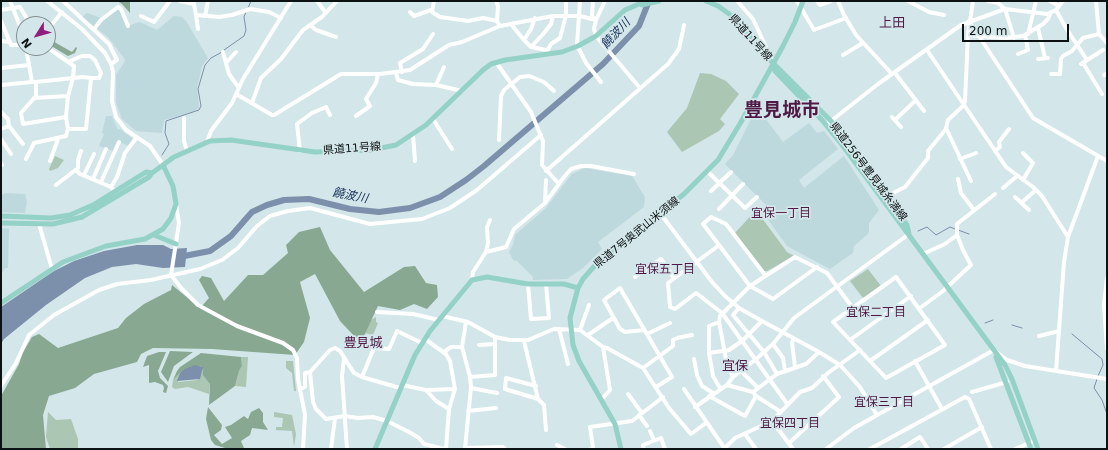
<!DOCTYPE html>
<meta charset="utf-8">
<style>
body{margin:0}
#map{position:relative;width:1108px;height:450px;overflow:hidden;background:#d3e6e9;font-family:"DejaVu Sans",sans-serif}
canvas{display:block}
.frame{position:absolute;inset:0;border:2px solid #0c1213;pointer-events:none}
.north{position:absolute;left:16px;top:16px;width:40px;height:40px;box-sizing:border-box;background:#d3e6e9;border:1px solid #839193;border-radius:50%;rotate:233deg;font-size:11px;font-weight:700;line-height:16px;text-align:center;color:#0c1213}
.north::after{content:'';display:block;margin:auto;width:14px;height:18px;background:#901e7e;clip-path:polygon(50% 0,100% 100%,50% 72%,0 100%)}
.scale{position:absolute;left:962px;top:24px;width:107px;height:18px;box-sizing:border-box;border:2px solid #0c1213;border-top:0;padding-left:5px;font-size:12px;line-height:14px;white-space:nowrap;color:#0c1213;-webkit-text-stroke:3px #d3e6e9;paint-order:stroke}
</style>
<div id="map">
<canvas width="1108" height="450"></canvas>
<div class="frame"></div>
<div class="north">N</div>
<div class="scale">200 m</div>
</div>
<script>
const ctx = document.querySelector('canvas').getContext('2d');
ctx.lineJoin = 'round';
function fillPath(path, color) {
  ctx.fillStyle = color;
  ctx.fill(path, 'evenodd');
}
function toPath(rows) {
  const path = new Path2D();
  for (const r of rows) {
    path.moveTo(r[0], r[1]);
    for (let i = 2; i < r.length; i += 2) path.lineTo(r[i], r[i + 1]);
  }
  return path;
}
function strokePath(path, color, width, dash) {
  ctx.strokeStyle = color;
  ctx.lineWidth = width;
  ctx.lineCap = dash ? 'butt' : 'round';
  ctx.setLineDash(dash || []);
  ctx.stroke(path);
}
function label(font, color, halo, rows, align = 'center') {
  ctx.font = font + ' "DejaVu Sans","Noto Sans JP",sans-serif';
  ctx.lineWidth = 3.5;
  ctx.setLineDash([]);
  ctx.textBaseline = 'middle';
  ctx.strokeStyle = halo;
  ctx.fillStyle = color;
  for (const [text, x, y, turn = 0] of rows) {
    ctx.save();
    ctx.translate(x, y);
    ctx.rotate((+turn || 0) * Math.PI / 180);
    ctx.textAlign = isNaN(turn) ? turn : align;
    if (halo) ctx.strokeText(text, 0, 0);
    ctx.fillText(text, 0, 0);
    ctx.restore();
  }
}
const built = toPath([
 [117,9,119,10,127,26,140,22,157,30,174,16,182,17,186,21,208,58,202,66,197,88,199,108,194,112,164,120,162,133,136,131,122,119,116,103,116,75,125,61,124,58,108,37,82,17,87,13,104,19],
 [757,107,783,142,809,123,817,133,824,131,838,149,799,180,804,188,844,156,879,210,869,223,869,231,868,234,854,246,853,253,830,269,787,246,761,210,766,205,725,164,733,155],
 [106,116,112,116,118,130,120,129,133,139,129,146,117,141,113,151,99,146,104,134,102,133],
 [585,168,632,176,645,197,644,207,598,242,602,249,583,268,567,279,533,280,533,277,517,261,513,260,509,252,513,245,515,235,545,209,572,174],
 [6,193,25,194,27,202,25,213,1,212,1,195],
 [1,228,9,229,8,268,5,268,1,275]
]);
const green = toPath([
 [700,73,711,74,726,81,739,94,720,119,725,124,719,131,682,152,667,132,687,108],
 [55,156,64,160,58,168,50,171,49,169],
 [756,210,787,252,794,256,767,271,764,271,735,233],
 [868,269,881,286,863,298,850,281],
 [376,317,376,322,378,323,373,335,364,333,371,320],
 [241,357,248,357,246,387,235,386,239,371,242,366],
 [286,361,293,361,296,391,294,391,292,373,286,368],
 [203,371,210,384,209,394,188,387,175,389,172,387,173,380,180,373,178,382,197,380],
 [48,412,56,420,71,419,78,439,78,449,50,449,46,437],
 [274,412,292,415,296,434,294,447,292,431,276,430,276,427,282,427,283,418,274,417]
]);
const forest = toPath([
 [117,1,130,1,130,13,122,4],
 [49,39,72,52,76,47,77,48,75,53,68,56,48,44],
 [320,227,330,250,364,292,404,267,415,266,426,283,437,285,438,297,427,309,414,304,400,310,378,306,363,338,356,338,340,321,315,274,300,282,310,318,304,342,295,355,212,349,153,348,141,354,137,362,94,374,75,388,49,396,43,415,46,449,1,449,1,396,19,364,23,352,32,337,39,334,58,348,118,328,126,318,144,304,171,290,172,285,200,308,209,298,199,280,202,276,211,278,224,301,248,275,263,275,288,253,286,245,299,232],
 [170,351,193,352,174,366,168,382,161,372],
 [159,352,166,352,158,371,160,378,168,386,166,393,163,392,164,388,163,385,155,382,149,383,149,365,143,367,147,356],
 [201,353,241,357,242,366,239,371,235,386,209,405,210,384,203,375,202,367,200,366,180,373,173,380,177,371,180,367],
 [208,407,222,425,221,430,214,435,222,444,232,438,225,427,231,425,244,416,248,419,251,412,259,408,263,413,263,422,268,430,252,428,250,435,241,441,244,448,225,448,215,445,211,440,206,419]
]);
const water = toPath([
 [137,245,163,245,171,249,187,248,185,267,163,268,136,264,112,267,85,278,46,305,4,339,1,344,1,307,54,271,74,261,104,251],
 [195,365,203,367,200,379,177,381,180,373,185,369]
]);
const stream = toPath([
 [248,8,251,1],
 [224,50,244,36,246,30,244,17,246,12],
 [162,155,169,144,165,133,166,121,199,110,201,106,198,89,205,65,211,58,222,52],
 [958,230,969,234],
 [918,231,927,227,936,235,950,227,955,229],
 [985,323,993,320],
 [1012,325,1022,328],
 [1072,334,1102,359,1103,365,1098,376],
 [1097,379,1094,388,1102,400,1107,414]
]);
const river = toPath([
 [179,257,210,251,231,236,252,212,267,205,284,200,309,199,350,209,379,212,410,208,440,197,466,180,484,166,603,64,639,26,649,1]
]);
const minor = toPath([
 [10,1,24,36],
 [47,1,82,29,105,53,111,64,113,72,112,101,116,117,126,130,150,146,163,165],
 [63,1,109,44,117,60,111,64],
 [180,1,194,4],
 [191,1,194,4,196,15,219,17,232,15,250,9,269,12,281,18],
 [317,1,326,13],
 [434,1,432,12,440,17,468,21,483,18,497,21,500,26],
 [496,1,498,6,497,21],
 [580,1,577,45,586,63,601,82],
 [593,1,592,16,595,20],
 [605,1,596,20,594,29,596,36,640,88],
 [737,1,753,19,772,60],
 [797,1,814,30,846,18],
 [817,1,820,5,831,1],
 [838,1,844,15,856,35,892,74],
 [908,1,929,12,944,15],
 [988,1,998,3,1005,9,1014,38],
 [1050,1,1059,6],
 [1096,1,1099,34,1107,43],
 [1,10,20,7,30,24],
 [1056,10,1066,28,1087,60],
 [410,12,414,16,431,10],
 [196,15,198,29],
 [141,16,154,22,170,1],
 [205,16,208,1],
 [1,21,10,42],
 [969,21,1033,118,1107,161],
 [511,24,524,40,531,29,535,18],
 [310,25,316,30,336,37],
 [1038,28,1045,58],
 [48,29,62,12],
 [94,29,101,20,118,7,121,9,128,26],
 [1028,34,1036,1],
 [968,35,1004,38,1023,36,1043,24,1048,19,1051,12],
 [524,40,531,47,546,50],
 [1,41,10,42,11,45,24,45],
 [531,47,544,33,551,24,553,16],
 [26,48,32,82,36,82,73,78,83,77,91,78,86,129,68,129,66,117,68,96,73,78,74,66,48,48],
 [927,50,1006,167,1033,187,1042,196,1068,237],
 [223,52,229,74,239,88],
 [1018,54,1028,50,1025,35],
 [545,55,551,44,560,38,566,15,566,1],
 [843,55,863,43],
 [1038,59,1048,58],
 [68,62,82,56,90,56,95,60,101,73,99,78,91,78],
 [496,62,531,112,543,141,542,165,559,184],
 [226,63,236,52],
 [1083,63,1102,94],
 [1081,64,1103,50],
 [1,68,29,65],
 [402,72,400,63,423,49,433,34],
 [396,73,398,80,413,84,436,85,462,91],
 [895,73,924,111],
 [1051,74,1060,74,1061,59,1063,56,1072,51,1083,38,1099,34],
 [1104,75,1107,74],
 [36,82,36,96,21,113,23,124,66,117],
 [1,85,32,82],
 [436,85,444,67],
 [236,94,272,115,274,115,341,74,380,74,410,70,449,45,462,42,500,26,553,16,580,16,596,20],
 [34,98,68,96],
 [252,103,261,78,281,59,303,30,322,17,337,1],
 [1,112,8,119,9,126,23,144],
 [356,116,370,106,366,99,376,83,378,74],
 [892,117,901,127],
 [184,118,184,141,187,151],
 [433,119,452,149],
 [895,120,916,100],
 [826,125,878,84,961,25,1005,9,1047,14,1056,10,1063,1],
 [1,129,9,126],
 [413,135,415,161],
 [1,139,11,154],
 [499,140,501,96,504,90,520,77,529,76,544,82,554,91],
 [207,142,211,131,232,103,243,79,291,1],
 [300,151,297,124,312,113,326,107,330,115],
 [995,151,1000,147,999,142,1009,129],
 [1023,153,1033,163,1023,180],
 [26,159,34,143,66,136,68,129],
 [960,159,976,153],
 [50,161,58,139],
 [1,163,2,165],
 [76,170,80,174,111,187,115,192],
 [546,171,668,64,679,49,684,25],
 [707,171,745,208,757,197],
 [84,175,94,154],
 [93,179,106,149],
 [958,179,961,193,974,210],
 [971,181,946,128,948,120,964,105,965,101,968,35,973,1],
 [101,182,119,142],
 [56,185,78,168,78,160,81,151],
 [111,187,117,177,125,153,137,137],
 [1003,188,1017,176],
 [711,191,731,172],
 [887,196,905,187,928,158,928,151,946,129],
 [1015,197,1029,210],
 [545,203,546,180],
 [1021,203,1036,190],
 [719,209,743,184],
 [660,213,712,282,725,296,739,308,762,321,819,352,840,365,860,387,877,415],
 [39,224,52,269],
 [718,246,668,283,670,307,675,309,696,293,722,313,788,405],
 [486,252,488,243,487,227,490,220],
 [923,254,945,244,957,235],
 [171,275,182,289,198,305,237,326,283,343,293,350,297,358,298,379,305,415,303,449],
 [171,275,179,223,176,204],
 [765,275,726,224,711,217,703,224,750,286,773,299,817,267],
 [635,277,661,259,674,278],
 [896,277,945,345,886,378,833,322,896,277],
 [1107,278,1104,305,1107,349],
 [472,280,473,272,486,252,506,247,514,229,545,203,564,177,571,169,581,166,591,166,634,174],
 [528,284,531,319,549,318,546,284],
 [739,308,733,315,764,352,777,374],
 [920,308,943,291,971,265,963,250,957,235,957,224,995,194],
 [377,312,413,314,439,320],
 [442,316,468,322,495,337,510,340,528,340,554,329,580,330,603,347,607,348,643,368,669,408,691,434,706,423],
 [559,329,568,364],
 [580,330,589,305],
 [644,330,625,332,620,329,604,300,620,288,672,377,656,387],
 [647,334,670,323],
 [588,335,613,318],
 [1039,336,1059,331],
 [425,339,446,354,450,361,455,389,449,409,446,449],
 [794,339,792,342,795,367],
 [850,340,911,296],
 [524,341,538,399,544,405,546,430],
 [773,344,783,358,785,371],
 [479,345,495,344],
 [462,347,466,322],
 [444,352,451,347,462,347,470,377,471,387,465,449],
 [709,353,709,326,719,322],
 [344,358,342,376,347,449],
 [694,359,697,375,702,386,713,393],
 [870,361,928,320],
 [915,361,942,409],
 [643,368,673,346,673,340,677,338,692,335],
 [741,371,758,388],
 [1056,371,1064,262,1068,237,1098,156],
 [310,372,313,402,316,409,326,419,345,416,358,418,373,417,387,421,409,432,419,438,424,444,444,449],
 [362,377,374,348,389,349,397,331,422,343],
 [470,377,495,375,495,337],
 [733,377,727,364,719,322,720,316,750,286,795,257,827,273,852,307],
 [402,385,426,390,455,389],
 [727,385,753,392,756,396,781,412],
 [1,386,16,363,29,335,54,315,99,290,117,284,151,280,200,269,222,260,238,248,257,226,270,216,288,211,310,208,370,224,422,219,450,208,477,190,541,135],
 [536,386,506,378,505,389,538,399],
 [471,388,497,393],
 [720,388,713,376,709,353,729,350,742,341,762,321],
 [300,389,305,387,305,373,310,372,330,350,335,348,340,351,354,373,362,377,400,388],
 [684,389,725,449],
 [426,390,436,401,449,409],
 [753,392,777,374,806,364,819,352],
 [972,392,1007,382],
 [628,394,642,413],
 [709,396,745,416,756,396],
 [602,399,610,390,603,347],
 [695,407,727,385,733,377,755,360,773,344,794,318,909,234],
 [468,411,496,408],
 [639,415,647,426],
 [772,421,793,449],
 [650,431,654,440],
 [745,434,756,449],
 [789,443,839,397,823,376],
 [557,445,565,449],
 [466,448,503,447,505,449],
 [725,448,735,438,772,421,800,392,812,388,828,373,860,350],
 [331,449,335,418],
 [591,449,593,448,590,427,632,421,663,397],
 [644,449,643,445,661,438,665,449],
 [826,449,854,428,994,350,1007,360,1025,366,1107,379],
 [870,449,965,397,969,399,991,449],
 [901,449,920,437,928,449],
 [944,449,982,427],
 [1015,449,1034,441]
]);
const major = toPath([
 [706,1,718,6,732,16,766,56,831,121,907,225,909,234],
 [642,5,659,1],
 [773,64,775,71,822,120,843,146,1005,365,1012,379,1038,449],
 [1,216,51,218,70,215,93,205,146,172,152,173],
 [1,223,53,224,82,217,149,177,152,173,174,157,210,141,231,140,315,152,371,150,396,145,426,125,483,70,491,64,505,60,562,52,578,46,596,36,625,10,646,1],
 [154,235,176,244],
 [1,303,63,262,106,246,145,239,163,229,171,218,176,204,173,186,163,165],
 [996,357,1031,449],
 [375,449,415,355,430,331,472,280,487,277,528,284,564,284,578,288],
 [621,449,615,424,579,361,573,345,570,318,578,288,583,279,598,262,684,194,718,160,741,122,783,46,795,22,803,1]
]);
const streetNames = [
 ["県道11号線",750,38,48],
 ["県道11号線",352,149,-4],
 ["県道256号豊見城糸満線",868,172,53],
 ["県道7号奥武山米須線",637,233,-39]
];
const waterNames = [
 ["饒波川",616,34,-47],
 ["饒波川",350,196,11]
];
const neighbourhoodNames = [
 ["宜保一丁目",781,214],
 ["宜保五丁目",665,270],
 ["宜保二丁目",876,313],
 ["宜保三丁目",884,403],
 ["宜保四丁目",790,424]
];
const quarterNames = [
 ["上田",892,24],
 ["豊見城",363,344],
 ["宜保",735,367]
];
const townNames = [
 ["豊見城市",782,111]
];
fillPath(built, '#bdd9dd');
fillPath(green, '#abc6b3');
fillPath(forest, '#88a892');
fillPath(water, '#7c8fab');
strokePath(stream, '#7c8fab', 1);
strokePath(river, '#7c8fab', 6);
strokePath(minor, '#fff', 4);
strokePath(major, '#94d1c7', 5);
label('11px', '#0c1213', '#d3e6e9', streetNames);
label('italic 12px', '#1a345c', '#d3e6e9', waterNames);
label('12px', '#4f1946', '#d3e6e9', neighbourhoodNames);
label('13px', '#4f1946', '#d3e6e9', quarterNames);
label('bold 19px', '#4f1946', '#d3e6e9', townNames);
</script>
